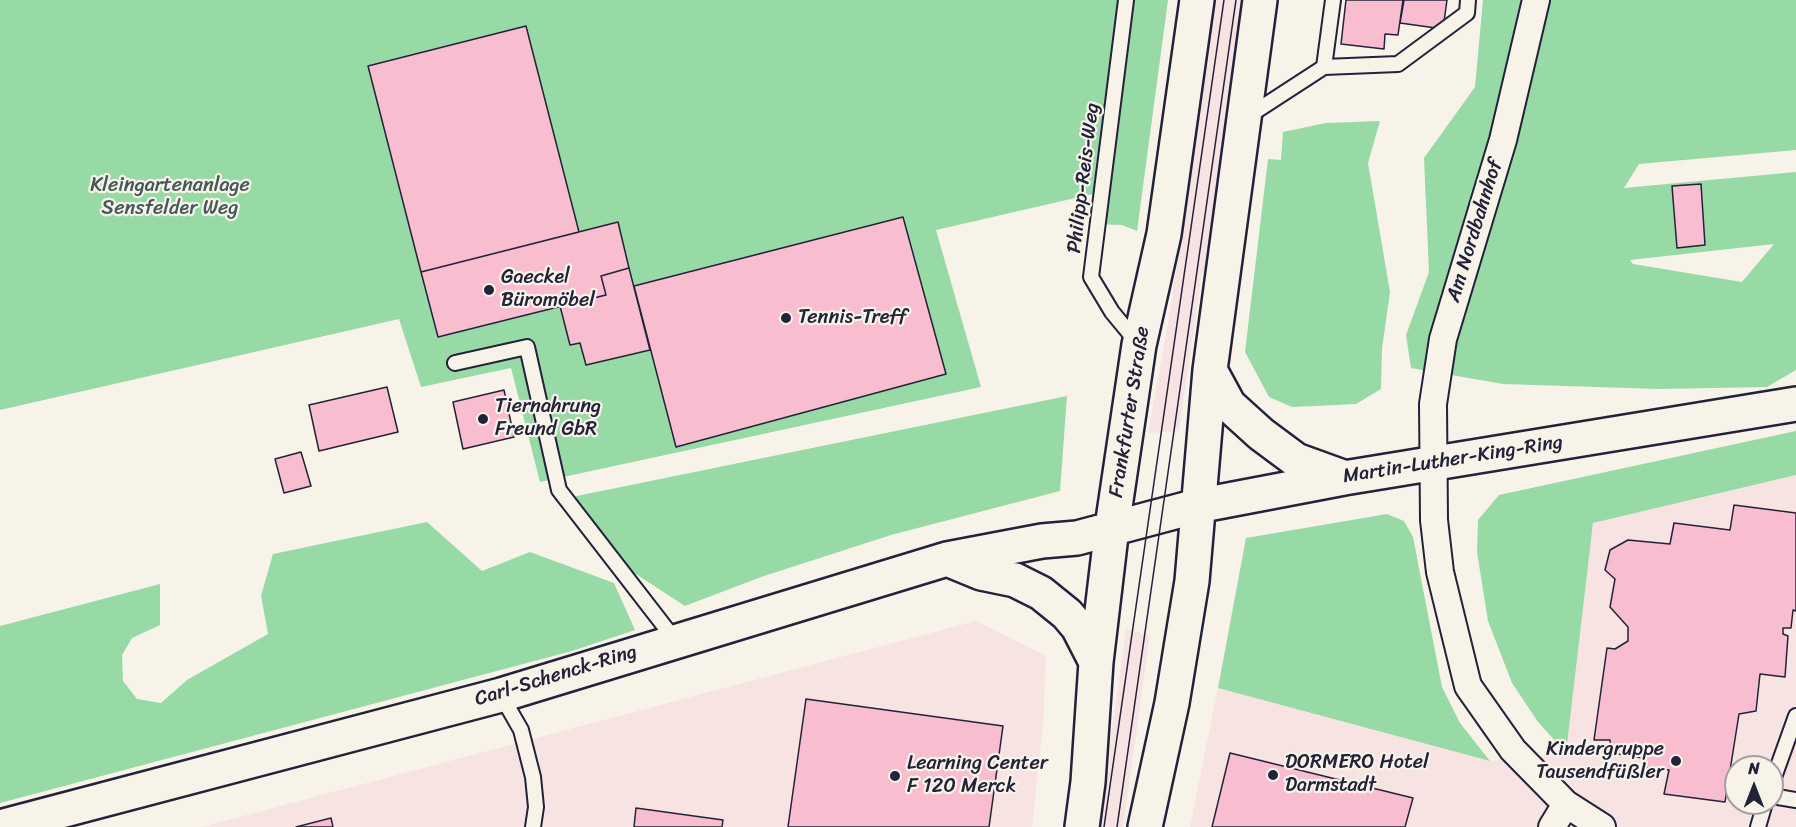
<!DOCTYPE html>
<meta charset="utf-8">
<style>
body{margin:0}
#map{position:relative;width:1796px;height:827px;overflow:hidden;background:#f7f3e8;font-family:Sriracha,sans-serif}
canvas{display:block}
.north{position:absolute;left:1724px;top:755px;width:60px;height:60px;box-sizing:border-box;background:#f7f3e8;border:2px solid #a29fa3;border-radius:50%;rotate:0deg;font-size:16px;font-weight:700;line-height:24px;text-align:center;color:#22223b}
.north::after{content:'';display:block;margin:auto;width:21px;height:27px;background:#22223b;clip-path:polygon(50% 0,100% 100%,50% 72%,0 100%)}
</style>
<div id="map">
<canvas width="1796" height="827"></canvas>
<div class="north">N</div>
</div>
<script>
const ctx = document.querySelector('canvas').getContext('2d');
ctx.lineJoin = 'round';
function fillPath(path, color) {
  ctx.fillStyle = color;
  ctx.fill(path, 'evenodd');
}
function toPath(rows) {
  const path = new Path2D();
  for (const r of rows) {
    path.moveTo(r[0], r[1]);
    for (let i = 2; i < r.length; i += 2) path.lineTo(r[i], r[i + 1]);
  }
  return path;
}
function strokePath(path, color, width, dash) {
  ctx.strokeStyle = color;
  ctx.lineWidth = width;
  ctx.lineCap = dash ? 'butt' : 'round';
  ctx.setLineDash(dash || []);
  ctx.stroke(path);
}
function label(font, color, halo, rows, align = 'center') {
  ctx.font = font + ' Sriracha,sans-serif';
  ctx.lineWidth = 4.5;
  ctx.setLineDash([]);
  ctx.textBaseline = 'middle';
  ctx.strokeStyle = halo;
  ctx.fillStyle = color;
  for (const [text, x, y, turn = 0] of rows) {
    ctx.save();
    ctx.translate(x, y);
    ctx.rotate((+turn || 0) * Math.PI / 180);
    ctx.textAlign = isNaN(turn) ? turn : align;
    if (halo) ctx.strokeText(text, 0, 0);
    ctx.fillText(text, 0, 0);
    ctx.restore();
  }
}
const built = toPath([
 [1214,0,1248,0,1207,272,1202,273,1179,431,1148,433,1170,312,1209,54],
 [1796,475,1796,827,1190,827,1218,688,1490,761,1566,753,1593,523],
 [1736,767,1772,767,1772,803,1736,803],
 [976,621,1046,656,1043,724,1032,827,202,827],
 [1126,629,1150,635,1123,827,1098,827]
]);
const green = toPath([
 [0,0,1168,0,1137,231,1122,225,1098,224,1097,193,936,230,981,387,540,482,511,368,421,387,399,319,0,410],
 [1483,0,1796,0,1796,150,1639,164,1624,188,1796,172,1796,370,1767,387,1659,389,1503,384,1411,368,1406,335,1429,272,1424,158,1475,87],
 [1774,244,1742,282,1633,264,1630,260],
 [1380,121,1368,163,1390,292,1382,349,1381,389,1356,404,1292,407,1269,397,1245,352,1268,159,1281,160,1283,132,1326,123],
 [1067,396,1060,491,891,535,761,577,685,606,625,567,572,497],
 [1796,431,1796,475,1593,523,1566,753,1538,722,1512,683,1488,621,1477,552,1478,520,1499,495],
 [1387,514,1404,521,1413,537,1442,687,1460,723,1490,761,1218,688,1246,538],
 [427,522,482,571,530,552,614,583,635,630,572,651,0,803,0,626,160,584,160,625,132,638,122,655,123,681,137,699,161,703,187,680,268,634,261,596,273,554]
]);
const building = toPath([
 [1346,0,1403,0,1398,35,1385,34,1384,49,1341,44,1346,0],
 [1404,0,1447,0,1443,29,1400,23,1404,0],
 [526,26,579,232,421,272,368,66,526,26],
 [1701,184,1705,245,1677,248,1672,186,1701,184],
 [903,217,946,374,676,447,634,286,903,217],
 [618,222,629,268,601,276,606,295,438,337,421,272,618,222],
 [629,268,650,350,586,365,580,343,570,345,560,306,606,295,601,276,629,268],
 [387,387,398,432,319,451,309,405,387,387],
 [504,390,514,437,463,449,453,402,504,390],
 [301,452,311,486,284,493,275,459,301,452],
 [1734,505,1796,513,1796,611,1793,610,1791,628,1783,628,1783,634,1788,636,1785,677,1760,674,1756,711,1739,714,1725,802,1664,794,1669,770,1644,767,1643,758,1611,753,1610,740,1594,740,1607,648,1615,649,1628,641,1628,627,1610,607,1615,579,1605,570,1610,550,1628,540,1670,544,1674,523,1730,530,1734,505],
 [806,699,1003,726,989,827,788,827,806,699],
 [1230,753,1413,798,1405,827,1212,827,1230,753],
 [636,808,723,820,722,827,634,827,636,808],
 [331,818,333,827,296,827,331,818]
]);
const service = toPath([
 [1126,0,1091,277,1112,312,1136,341],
 [1324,67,1398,64,1467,13,1468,0],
 [1247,117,1324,67,1333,0],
 [455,363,527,347,559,490,675,640],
 [501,695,521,730,533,777,536,807,533,827],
 [1772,783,1796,716],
 [1772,796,1796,800],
 [1758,827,1765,803]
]);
const minor = toPath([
 [1536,0,1503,140,1443,339,1433,404,1434,520,1440,572,1468,686,1513,750,1566,804,1602,827],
 [1552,827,1566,804]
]);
const secondary = toPath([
 [1210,370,1229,405,1261,434,1296,460,1343,477],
 [947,559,981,573,1015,580,1041,593,1067,614,1078,627,1096,662],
 [0,827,501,695,947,559,1042,541,1077,538,1197,506,1344,478,1796,404],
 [1082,827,1088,782,1096,662,1112,527,1139,345,1164,234,1197,0],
 [1145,827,1172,703,1192,581,1210,370,1260,0]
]);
const tram = toPath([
 [1104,827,1224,0],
 [1117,827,1236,0]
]);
const markers = [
 [489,290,6,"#22223b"],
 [786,318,6,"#22223b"],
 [483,419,6,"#22223b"],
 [1676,761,6,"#22223b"],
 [1273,775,6,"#22223b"],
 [895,776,6,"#22223b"]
];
const streetNames = [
 ["Philipp-Reis-Weg",1084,178,-83],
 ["Am Nordbahnhof",1475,231,-73],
 ["Frankfurter Straße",1130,412,-81],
 ["Martin-Luther-King-Ring",1453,460,-9],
 ["Carl-Schenck-Ring",556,676,-17]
];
const parkNames = [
 ["Kleingartenanlage",170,186],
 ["Sensfelder Weg",170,209]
];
const poiNames = [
 ["Gaeckel",501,278],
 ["Büromöbel",501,301],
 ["Tennis-Treff",798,318],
 ["Tiernahrung",495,407],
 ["Freund GbR",495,430],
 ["Kindergruppe",1664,750,"right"],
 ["Tausendfüßler",1664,773,"right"],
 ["DORMERO Hotel",1285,763],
 ["Darmstadt",1285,786],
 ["Learning Center",907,764],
 ["F 120 Merck",907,787]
];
fillPath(built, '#f7e3e1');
fillPath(green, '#97daa6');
fillPath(building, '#f8bed0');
strokePath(building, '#22223b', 1.5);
strokePath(service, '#22223b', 18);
strokePath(minor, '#22223b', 30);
strokePath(secondary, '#22223b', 38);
strokePath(service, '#f7f3e8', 14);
strokePath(minor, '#f7f3e8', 26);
strokePath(secondary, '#f7f3e8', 33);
strokePath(tram, '#22223b', 1.5);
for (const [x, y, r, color] of markers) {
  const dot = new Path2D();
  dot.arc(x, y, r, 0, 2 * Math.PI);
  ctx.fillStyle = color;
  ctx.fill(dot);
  strokePath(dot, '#f7f3e8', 2);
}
label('20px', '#22223b', '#f7f3e8', streetNames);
label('20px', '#45595b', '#f7f3e8', parkNames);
label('20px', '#22223b', '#f7f3e8', poiNames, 'left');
</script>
